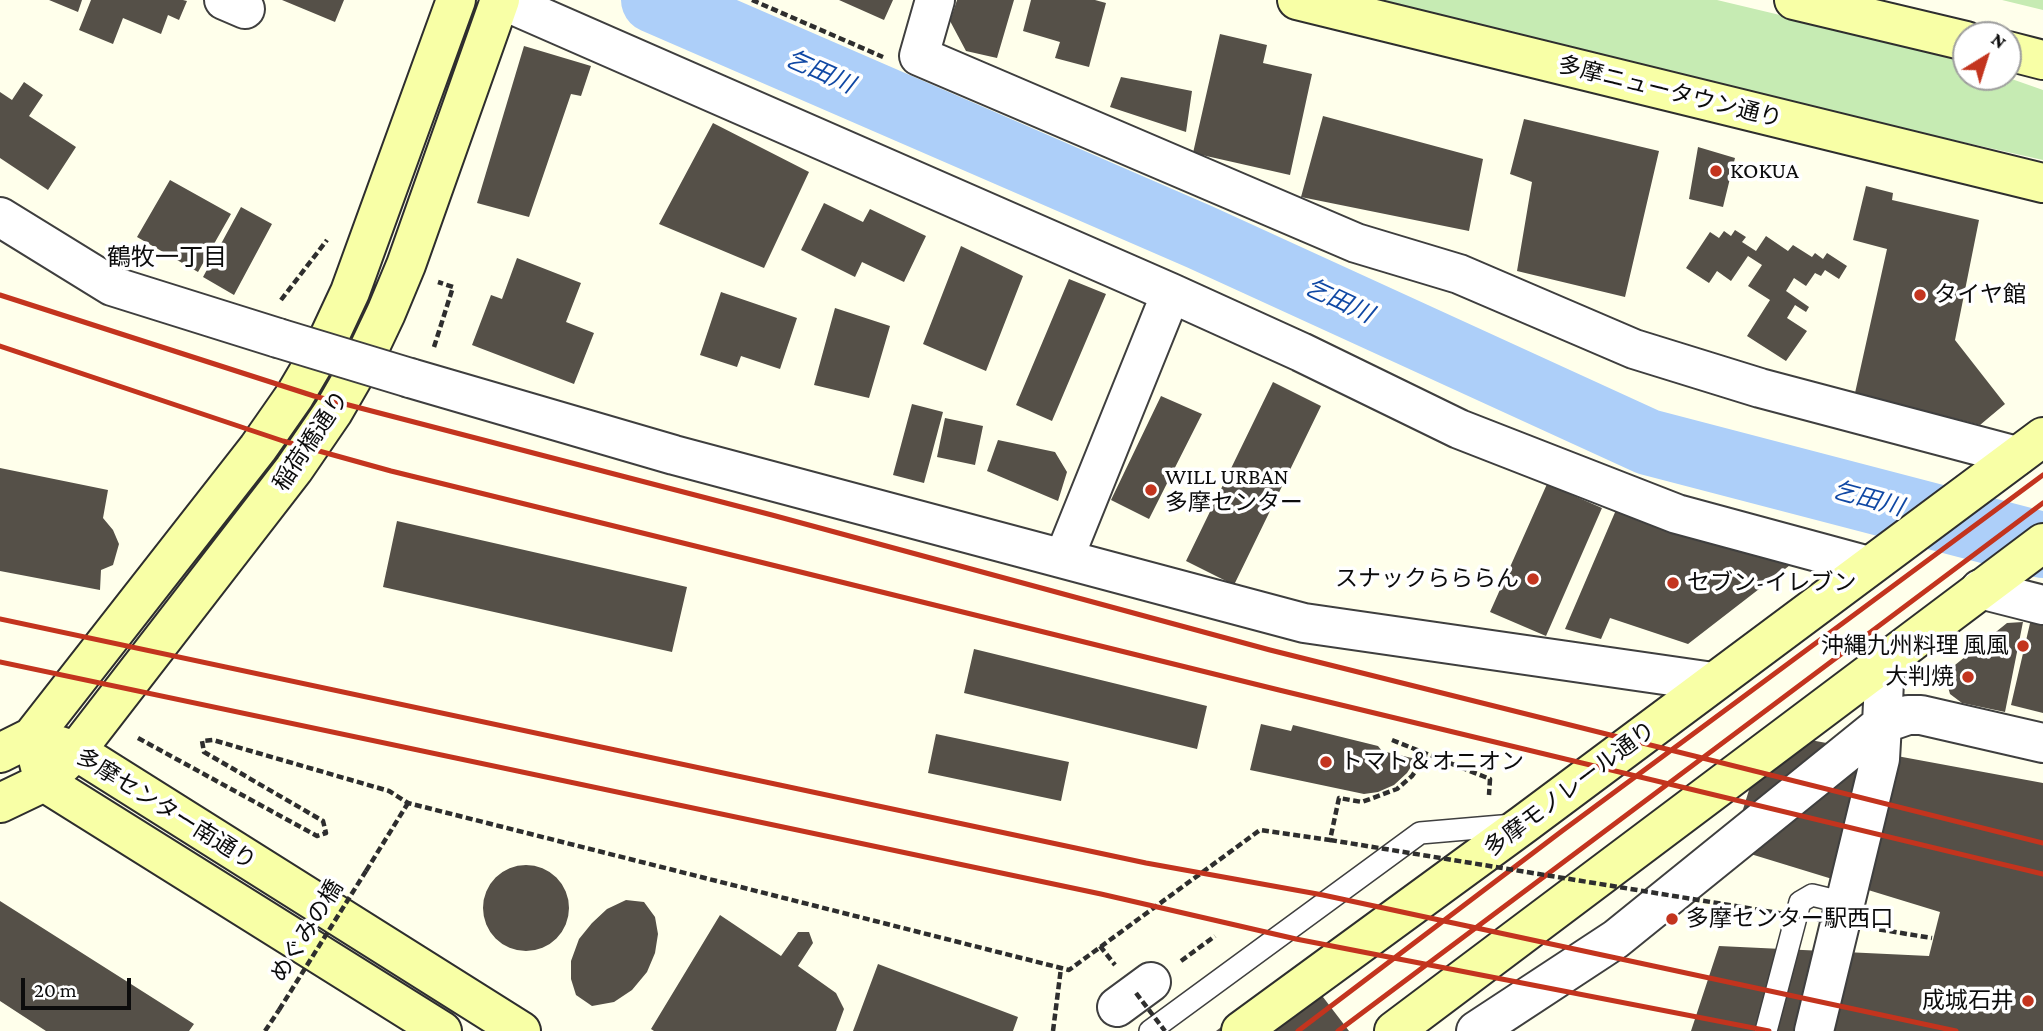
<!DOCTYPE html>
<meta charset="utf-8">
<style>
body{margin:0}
#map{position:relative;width:2043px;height:1031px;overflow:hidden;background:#ffffeb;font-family:"Crimson Pro",serif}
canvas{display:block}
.north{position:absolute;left:1952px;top:21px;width:70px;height:70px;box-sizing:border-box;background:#fff;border:2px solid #9e9e9e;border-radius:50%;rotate:38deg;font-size:19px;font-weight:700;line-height:28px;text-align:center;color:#0c0c0c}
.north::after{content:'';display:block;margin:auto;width:24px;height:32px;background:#c3341e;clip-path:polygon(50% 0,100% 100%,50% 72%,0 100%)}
.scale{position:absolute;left:21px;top:978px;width:110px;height:32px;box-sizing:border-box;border:4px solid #0c0c0c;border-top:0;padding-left:9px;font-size:21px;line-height:24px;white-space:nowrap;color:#0c0c0c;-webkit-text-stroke:5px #fff;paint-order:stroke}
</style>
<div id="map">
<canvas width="2043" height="1031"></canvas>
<div class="north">N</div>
<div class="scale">20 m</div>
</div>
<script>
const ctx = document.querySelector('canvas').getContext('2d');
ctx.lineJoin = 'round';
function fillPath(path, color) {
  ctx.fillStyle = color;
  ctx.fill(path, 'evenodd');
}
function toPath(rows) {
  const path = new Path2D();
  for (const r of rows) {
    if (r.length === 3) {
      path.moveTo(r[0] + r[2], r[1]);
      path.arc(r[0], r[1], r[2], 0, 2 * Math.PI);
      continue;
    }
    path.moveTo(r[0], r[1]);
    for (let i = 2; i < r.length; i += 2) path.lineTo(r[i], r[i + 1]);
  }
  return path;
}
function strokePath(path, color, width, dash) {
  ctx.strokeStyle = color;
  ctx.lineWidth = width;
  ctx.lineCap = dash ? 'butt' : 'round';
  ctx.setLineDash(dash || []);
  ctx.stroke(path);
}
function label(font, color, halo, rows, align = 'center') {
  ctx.font = font + ' "Crimson Pro","Noto Sans JP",serif';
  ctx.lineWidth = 7;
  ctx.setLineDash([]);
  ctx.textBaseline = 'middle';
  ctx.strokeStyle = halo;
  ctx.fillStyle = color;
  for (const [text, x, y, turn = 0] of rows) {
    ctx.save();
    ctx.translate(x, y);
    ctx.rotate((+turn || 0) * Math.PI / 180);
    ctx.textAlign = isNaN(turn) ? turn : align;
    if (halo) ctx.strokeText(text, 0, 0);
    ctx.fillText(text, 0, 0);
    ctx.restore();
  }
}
const green = toPath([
 [1382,0,1717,0,1931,51,1966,63,1966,77,2006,77,2043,90,2043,160,1842,115],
 [2002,0,2043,0,2043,10]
]);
const river = toPath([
 [654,0,1200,237,1648,442,2043,545]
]);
const building = toPath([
 [49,0,82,0,78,12],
 [91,0,183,0,187,1,179,20,168,15,161,34,123,18,113,44,79,30],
 [282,0,344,0,335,22],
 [839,0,893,0,884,20],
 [957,0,1014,0,997,58,966,51,950,21],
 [1031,0,1095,0,1106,3,1089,67,1055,58,1060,42,1023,31],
 [1220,34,1267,45,1263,63,1312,74,1290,175,1193,153],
 [524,46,591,66,581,96,571,94,529,217,477,203],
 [1121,77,1192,91,1186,132,1110,107],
 [24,82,43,95,29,116,76,147,48,190,0,158,0,92,12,100],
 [1323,116,1483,159,1469,231,1301,197],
 [1524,119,1659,151,1625,297,1517,271,1532,182,1510,174],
 [713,123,809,172,764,268,659,224],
 [1698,147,1735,158,1723,207,1689,199],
 [170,180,231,214,198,272,137,237],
 [1866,186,1893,193,1892,200,1979,220,1955,340,2005,404,1980,425,1855,393,1887,249,1853,240],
 [824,203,863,222,870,209,926,236,904,282,862,262,855,277,801,250],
 [241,207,272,224,234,295,203,277],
 [1735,230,1746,237,1742,242,1756,251,1766,236,1788,251,1793,245,1812,257,1815,253,1823,259,1827,253,1847,266,1839,279,1825,270,1821,276,1815,273,1806,286,1794,278,1786,291,1809,307,1806,312,1795,305,1787,318,1807,331,1786,361,1747,336,1770,300,1748,286,1762,265,1748,256,1731,281,1717,271,1709,283,1686,268,1710,232,1719,238,1724,231,1731,236],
 [961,246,1023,276,986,371,923,344],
 [517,258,581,283,566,322,594,333,574,384,472,345,491,295,502,299],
 [1069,279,1106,294,1052,421,1016,405],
 [721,292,797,318,780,369,741,356,737,367,700,355],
 [835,308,890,326,869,398,814,385],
 [1273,382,1321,406,1234,585,1186,561],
 [1161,396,1202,414,1149,519,1111,500],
 [912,404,943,412,924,483,893,475],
 [945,418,983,426,975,465,937,457],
 [998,440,1055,452,1067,472,1058,501,987,471],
 [0,468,108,490,103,518,113,530,119,544,113,565,101,570,100,590,0,571],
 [1547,484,1602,508,1546,636,1490,612],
 [1616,510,1794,562,1688,644,1610,618,1601,639,1565,629],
 [397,521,687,587,672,652,383,587],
 [2031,619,2043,622,2043,713,2011,705],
 [2023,622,2005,712,1962,703,1950,694,1946,680,1955,665,2007,623],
 [974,649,1207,706,1197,749,964,693],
 [1261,724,1291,731,1293,725,1378,746,1382,751,1416,759,1407,773,1394,785,1378,792,1364,794,1250,770],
 [1767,732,2043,783,2043,1031,1691,1031,1719,946,1929,956,1940,912,1731,848],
 [936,734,1069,762,1061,801,928,773],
 [526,908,43],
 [626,900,644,902,655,917,658,934,655,953,647,972,632,990,614,1002,592,1006,576,995,571,979,571,961,579,939,592,923,607,909],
 [0,901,194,1024,189,1031,46,1031,0,1001],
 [720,915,781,956,798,932,809,932,813,943,798,966,836,993,844,1009,836,1031,654,1031,651,1029],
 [878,964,1018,1017,1013,1031,853,1031],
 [1300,967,1349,1031,1216,1031]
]);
const path = toPath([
 [752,0,883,57],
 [281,300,327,240],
 [434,347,453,287,438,282],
 [138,738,317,836,326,833,323,821,204,752,202,741,213,740,389,791,408,803,1069,970,1260,830,1330,840,1339,798,1362,802,1397,789,1412,776,1427,754],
 [1392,740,1490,779,1489,795],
 [366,871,408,803],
 [1100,946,1115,965],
 [1181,961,1215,936],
 [265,1031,279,1010],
 [1053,1031,1061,968]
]);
const lane = toPath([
 [1150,1031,1420,833,1513,825],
 [1766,1031,1800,902,1812,895,1845,903]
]);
const street = toPath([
 [224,0,245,9],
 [502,0,1171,293,1301,352,1459,429,1677,514,1869,566],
 [935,0,919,56,1356,243,1459,274,1634,349,1760,388,2017,456],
 [0,217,112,286,278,338],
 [410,378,674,455,1304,623,1713,682],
 [1064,558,1171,293],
 [1980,589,2043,605],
 [1117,1007,1151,982],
 [1476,1031,1616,939,1882,724,1885,660],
 [1814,1031,1880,759,1882,724,1908,715,1921,715,2043,743]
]);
const secondary = toPath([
 [1297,0,2043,183],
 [1794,0,1966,41],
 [2008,51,2043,60],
 [54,744,76,751,521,1031],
 [0,753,32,737,258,448,295,395,329,337,350,292,456,0],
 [38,759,44,782,442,1031],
 [0,803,44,782,76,751,294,469,333,412,367,353,386,313,406,265,500,0],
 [1241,1031,1524,824,2043,437],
 [1394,1031,2043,543]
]);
const rail = toPath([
 [0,295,314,396,772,515,1270,650,2043,843],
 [0,346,283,441,391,471,1279,690,2043,874],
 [0,619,1146,863,1323,895,1956,1031],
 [0,662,1101,894,1296,939,1769,1031],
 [1298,1031,1562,831,2043,475],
 [1338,1031,2043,503]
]);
const pathBridge = toPath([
 [1330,840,1932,938],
 [1136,993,1165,1031],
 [279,1010,366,871]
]);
const streetBridge = toPath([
 [278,338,410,378]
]);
const markers = [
 [1716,171,7,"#c3341e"],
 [1920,295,7,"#c3341e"],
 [1151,490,7,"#c3341e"],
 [1533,579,7,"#c3341e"],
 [1673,583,7,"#c3341e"],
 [2023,646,7,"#c3341e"],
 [1968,677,7,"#c3341e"],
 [1326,762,7,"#c3341e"],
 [1672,919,7,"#c3341e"],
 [2028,1001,7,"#c3341e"]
];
const streetNames = [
 ["多摩ニュータウン通り",1670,92,14],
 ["稲荷橋通り",311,441,-56],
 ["多摩モノレール通り",1570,789,-37],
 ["多摩センター南通り",166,809,32],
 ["めぐみの橋",307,931,-58]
];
const poiNames = [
 ["KOKUA",1730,171],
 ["タイヤ館",1934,295],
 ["WILL URBAN",1165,477],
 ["多摩センター",1165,503],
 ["スナックらららん",1519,579,"right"],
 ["セブン-イレブン",1687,583],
 ["沖縄九州料理 風風",2009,646,"right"],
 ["大判焼",1954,677,"right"],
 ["トマト＆オニオン",1340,762],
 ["多摩センター駅西口",1686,919],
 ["成城石井",2014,1001,"right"]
];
const waterNames = [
 ["乞田川",820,72,24],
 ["乞田川",1339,301,25],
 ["乞田川",1868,499,15]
];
const neighbourhoodNames = [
 ["鶴牧一丁目",167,258]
];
fillPath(green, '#c6ebb3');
strokePath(river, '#adcff9', 66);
fillPath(building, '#555048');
strokePath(lane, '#3f3f3f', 24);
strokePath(street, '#3f3f3f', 42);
strokePath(secondary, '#2e2e2e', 42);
strokePath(path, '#2e2e2e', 4.5, [7, 3.5]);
strokePath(lane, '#fff', 21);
strokePath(street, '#fff', 38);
strokePath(secondary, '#f8ffa6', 38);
strokePath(rail, '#c3341e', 5);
strokePath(streetBridge, '#3f3f3f', 42, []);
strokePath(pathBridge, '#2e2e2e', 4.5, [7, 3.5]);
strokePath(streetBridge, '#fff', 38);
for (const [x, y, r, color] of markers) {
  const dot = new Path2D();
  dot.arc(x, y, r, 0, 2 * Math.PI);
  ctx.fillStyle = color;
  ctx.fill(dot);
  strokePath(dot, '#fff', 2.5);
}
label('23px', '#0c0c0c', '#fff', streetNames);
label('23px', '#0c0c0c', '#fff', poiNames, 'left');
label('italic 24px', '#1048a4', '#fff', waterNames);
label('24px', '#0c0c0c', '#fff', neighbourhoodNames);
</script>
